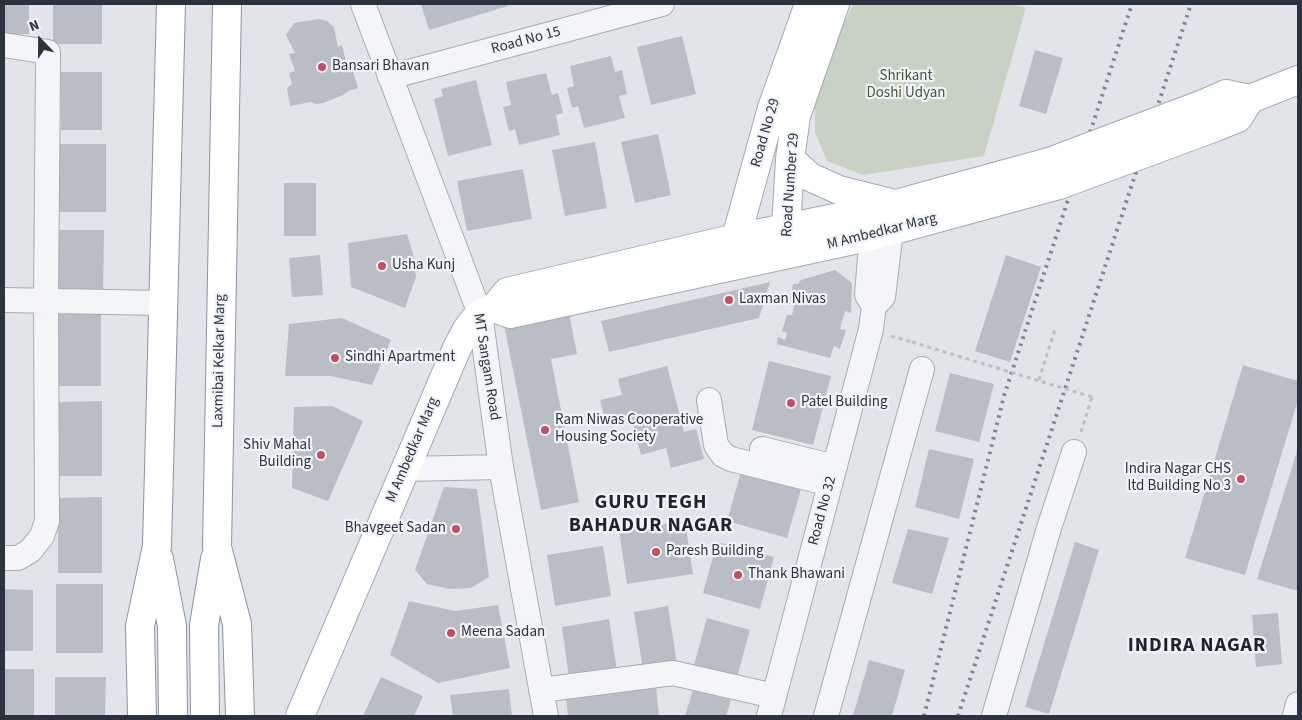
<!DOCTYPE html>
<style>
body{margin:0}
#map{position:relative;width:1302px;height:720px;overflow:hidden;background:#e1e5e9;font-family:"Source Sans 3",sans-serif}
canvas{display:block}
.frame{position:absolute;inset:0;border:5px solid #2b3340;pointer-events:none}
.north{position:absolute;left:15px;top:15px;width:50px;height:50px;-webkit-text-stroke:4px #f1f3f7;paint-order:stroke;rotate:338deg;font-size:14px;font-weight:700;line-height:20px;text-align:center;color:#2b3340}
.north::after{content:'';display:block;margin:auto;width:18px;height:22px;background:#2b3340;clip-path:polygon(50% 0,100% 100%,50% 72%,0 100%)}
</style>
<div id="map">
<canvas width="1302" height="720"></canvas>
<div class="frame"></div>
<div class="north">N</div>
</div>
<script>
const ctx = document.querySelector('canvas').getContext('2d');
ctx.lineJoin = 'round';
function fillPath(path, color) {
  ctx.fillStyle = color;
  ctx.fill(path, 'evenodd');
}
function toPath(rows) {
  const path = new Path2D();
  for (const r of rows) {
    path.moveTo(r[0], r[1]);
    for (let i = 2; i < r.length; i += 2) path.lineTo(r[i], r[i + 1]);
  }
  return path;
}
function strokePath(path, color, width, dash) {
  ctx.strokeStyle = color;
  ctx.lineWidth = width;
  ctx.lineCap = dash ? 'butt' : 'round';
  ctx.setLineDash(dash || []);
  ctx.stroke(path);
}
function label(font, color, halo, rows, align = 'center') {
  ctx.font = font + ' "Source Sans 3",sans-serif';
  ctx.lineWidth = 4.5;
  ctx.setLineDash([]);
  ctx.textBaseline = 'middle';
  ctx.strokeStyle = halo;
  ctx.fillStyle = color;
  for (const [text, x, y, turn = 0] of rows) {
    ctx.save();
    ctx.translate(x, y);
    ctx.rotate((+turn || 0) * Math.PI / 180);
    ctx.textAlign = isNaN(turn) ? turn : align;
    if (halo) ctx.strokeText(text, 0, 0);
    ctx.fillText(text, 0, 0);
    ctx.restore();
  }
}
const green = toPath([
 [853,4,1011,4,1026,8,984,156,863,175,827,161,815,132,815,87]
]);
const building = toPath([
 [4,4,29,4,29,34,4,34],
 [53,4,102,4,102,44,53,44],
 [421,4,507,4,508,6,429,30],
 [319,19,327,21,334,27,338,47,342,45,346,62,350,61,358,88,348,91,343,95,323,103,316,104,311,102,290,106,287,88,292,84,289,73,295,71,289,54,295,53,286,35,294,23],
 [682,36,696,94,651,105,637,47],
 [1035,50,1063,58,1046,114,1019,106],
 [611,56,615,72,622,70,627,94,619,96,625,118,584,128,578,106,572,108,567,88,574,86,570,66],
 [61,72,102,72,102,130,61,130],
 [546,73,552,95,558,93,563,113,556,115,560,135,519,145,515,129,509,131,503,107,511,105,506,82],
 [476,80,492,145,448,156,434,99,443,96,441,89],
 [658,134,671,195,635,203,621,142],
 [595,142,607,208,565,216,552,150],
 [58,144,106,144,106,212,58,212],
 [523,169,532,219,467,231,457,181],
 [284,183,316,183,316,236,284,236],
 [58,230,104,230,103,296,58,296],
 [407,234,413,254,416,277,405,308,351,287,348,243],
 [320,255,323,295,292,297,289,258],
 [1006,255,1041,267,1010,362,975,351],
 [835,270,852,283,851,313,845,311,840,329,846,330,840,349,834,346,830,358,777,344,778,337,785,340,787,333,782,331,787,315,792,315,795,301,790,299,793,284,798,284,801,280],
 [770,282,759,318,609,352,601,321],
 [569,313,577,354,551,359,579,502,541,510,504,325],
 [58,314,101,314,101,386,58,386],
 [342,318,391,340,372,385,331,376,285,376,289,324],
 [769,361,831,376,813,445,752,430],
 [1243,365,1298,381,1298,400,1245,575,1185,558],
 [667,366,684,432,696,429,704,459,671,468,666,448,641,455,632,420,607,427,600,400,622,395,618,379],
 [950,373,994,384,979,442,935,431],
 [102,401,102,476,59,476,59,402],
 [332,406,363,421,328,501,292,488,294,407],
 [1298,448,1298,591,1257,579],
 [929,449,974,459,959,519,915,507],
 [741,472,801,489,787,538,727,521],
 [444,487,477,489,489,577,471,588,450,589,427,584,415,570],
 [102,497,102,573,58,573,58,498],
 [685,521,693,574,627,584,619,531],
 [908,529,949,538,932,594,892,583],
 [717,542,774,557,760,609,703,593],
 [1075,542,1099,550,1049,714,1025,707],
 [603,546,611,596,555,606,547,555],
 [56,584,103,584,103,653,56,653],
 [4,589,33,590,33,651,4,651],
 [409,601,455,611,498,605,510,668,438,683,390,655],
 [668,606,677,664,643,670,634,612],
 [1278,613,1282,664,1256,667,1252,615],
 [707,618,750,630,737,677,694,665],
 [609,619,617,671,569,678,562,627],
 [869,660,905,670,892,716,853,716],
 [4,669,34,669,34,716,4,716],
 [55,677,106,677,105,716,55,716],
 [381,677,423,696,414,716,363,716],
 [656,687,659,716,568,716,566,698],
 [509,689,512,716,453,716,450,695],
 [693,690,731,700,726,716,685,716]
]);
const path = toPath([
 [891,336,912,342],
 [1039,380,1055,329],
 [1081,432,1092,397]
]);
const minor = toPath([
 [363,4,480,314,501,467,546,716],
 [4,45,48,52,48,66,46,300,47,521,42,536,30,551,18,558,4,558],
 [390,77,662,4],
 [873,219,867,295,874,306,883,297,893,214],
 [4,300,163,303],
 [709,400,716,445,723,455,731,459,830,484],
 [762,449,835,467],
 [404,469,501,467],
 [541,690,673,673,774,696],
 [769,716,871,329,874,306],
 [826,716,922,369],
 [994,716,1049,528,1074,452],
 [1295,716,1298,704]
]);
const major = toPath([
 [1203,104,1226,94,1250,99,1298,80],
 [1213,128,1238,118,1250,99],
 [790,159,810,177,839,190,891,203],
 [788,245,786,228,790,159,796,116,835,4],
 [737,253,736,238,772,108,809,4],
 [494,308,510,314,872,236,1059,185],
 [300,716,457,348,467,329,475,319,480,314,494,308,507,292,736,238,874,210,1049,162]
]);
const highway = toPath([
 [227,4,217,547,237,624,240,716],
 [159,559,172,626,173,716],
 [142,716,140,626,157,546,171,4],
 [205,716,204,625,215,559]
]);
const rail = toPath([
 [924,716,1004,396,1132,4],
 [958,716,1191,4]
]);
const pathBridge = toPath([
 [912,342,1092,397]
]);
const majorBridge = toPath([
 [1049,162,1203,104],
 [1059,185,1213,128]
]);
const markers = [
 [322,67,5,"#c64e63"],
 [382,266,5,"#c64e63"],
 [729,300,5,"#c64e63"],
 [335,358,5,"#c64e63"],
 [791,403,5,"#c64e63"],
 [545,430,5,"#c64e63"],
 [321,455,5,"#c64e63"],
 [1241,479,5,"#c64e63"],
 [456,529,5,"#c64e63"],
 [656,552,5,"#c64e63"],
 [738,575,5,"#c64e63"],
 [451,633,5,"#c64e63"]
];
const streetNames = [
 ["Road No 15",526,41,-15],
 ["Road No 29",766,133,-74],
 ["Road Number 29",791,185,-86],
 ["M Ambedkar Marg",882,232,-14],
 ["Laxmibai Kelkar Marg",220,361,-89],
 ["MT Sangam Road",486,367,81],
 ["M Ambedkar Marg",413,450,-67],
 ["Road No 32",823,511,-75]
];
const poiNames = [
 ["Bansari Bhavan",332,67],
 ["Usha Kunj",392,266],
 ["Laxman Nivas",739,300],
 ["Sindhi Apartment",345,358],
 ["Patel Building",801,403],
 ["Ram Niwas Cooperative",555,421],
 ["Housing Society",555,438],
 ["Shiv Mahal",311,446,"right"],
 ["Building",311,463,"right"],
 ["Indira Nagar CHS",1231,470,"right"],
 ["ltd Building No 3",1231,487,"right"],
 ["Bhavgeet Sadan",446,529,"right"],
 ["Paresh Building",666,552],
 ["Thank Bhawani",748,575],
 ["Meena Sadan",461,633]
];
const parkNames = [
 ["Shrikant",906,77],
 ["Doshi Udyan",906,94]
];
const districtNames = [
 ["GURU TEGH",651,504],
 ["BAHADUR NAGAR",651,527],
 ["INDIRA NAGAR",1197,647]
];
fillPath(green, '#c7d2c3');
fillPath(building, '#b9bec6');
strokePath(minor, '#a7acb3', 26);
strokePath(major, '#a1a9b4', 30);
strokePath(highway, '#8a939f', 30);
strokePath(path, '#bcbfc4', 3, [4, 4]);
strokePath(minor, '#f4f5f8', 24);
strokePath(major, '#fff', 28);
strokePath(highway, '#fff', 28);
strokePath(rail, '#7c8592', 4, [2.5, 5]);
strokePath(majorBridge, '#a1a9b4', 30, []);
strokePath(pathBridge, '#bcbfc4', 3, [4, 4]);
strokePath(majorBridge, '#fff', 28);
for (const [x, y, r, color] of markers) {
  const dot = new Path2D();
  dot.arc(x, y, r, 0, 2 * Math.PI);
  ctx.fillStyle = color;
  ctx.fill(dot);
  strokePath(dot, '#f1f3f7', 2);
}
label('15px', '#2b3340', '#f1f3f7', streetNames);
label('15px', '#2b3340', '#f1f3f7', poiNames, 'left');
label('15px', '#405b39', '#f1f3f7', parkNames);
ctx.letterSpacing = '1px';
label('bold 20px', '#1d2431', '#f1f3f7', districtNames);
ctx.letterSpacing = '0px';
</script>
